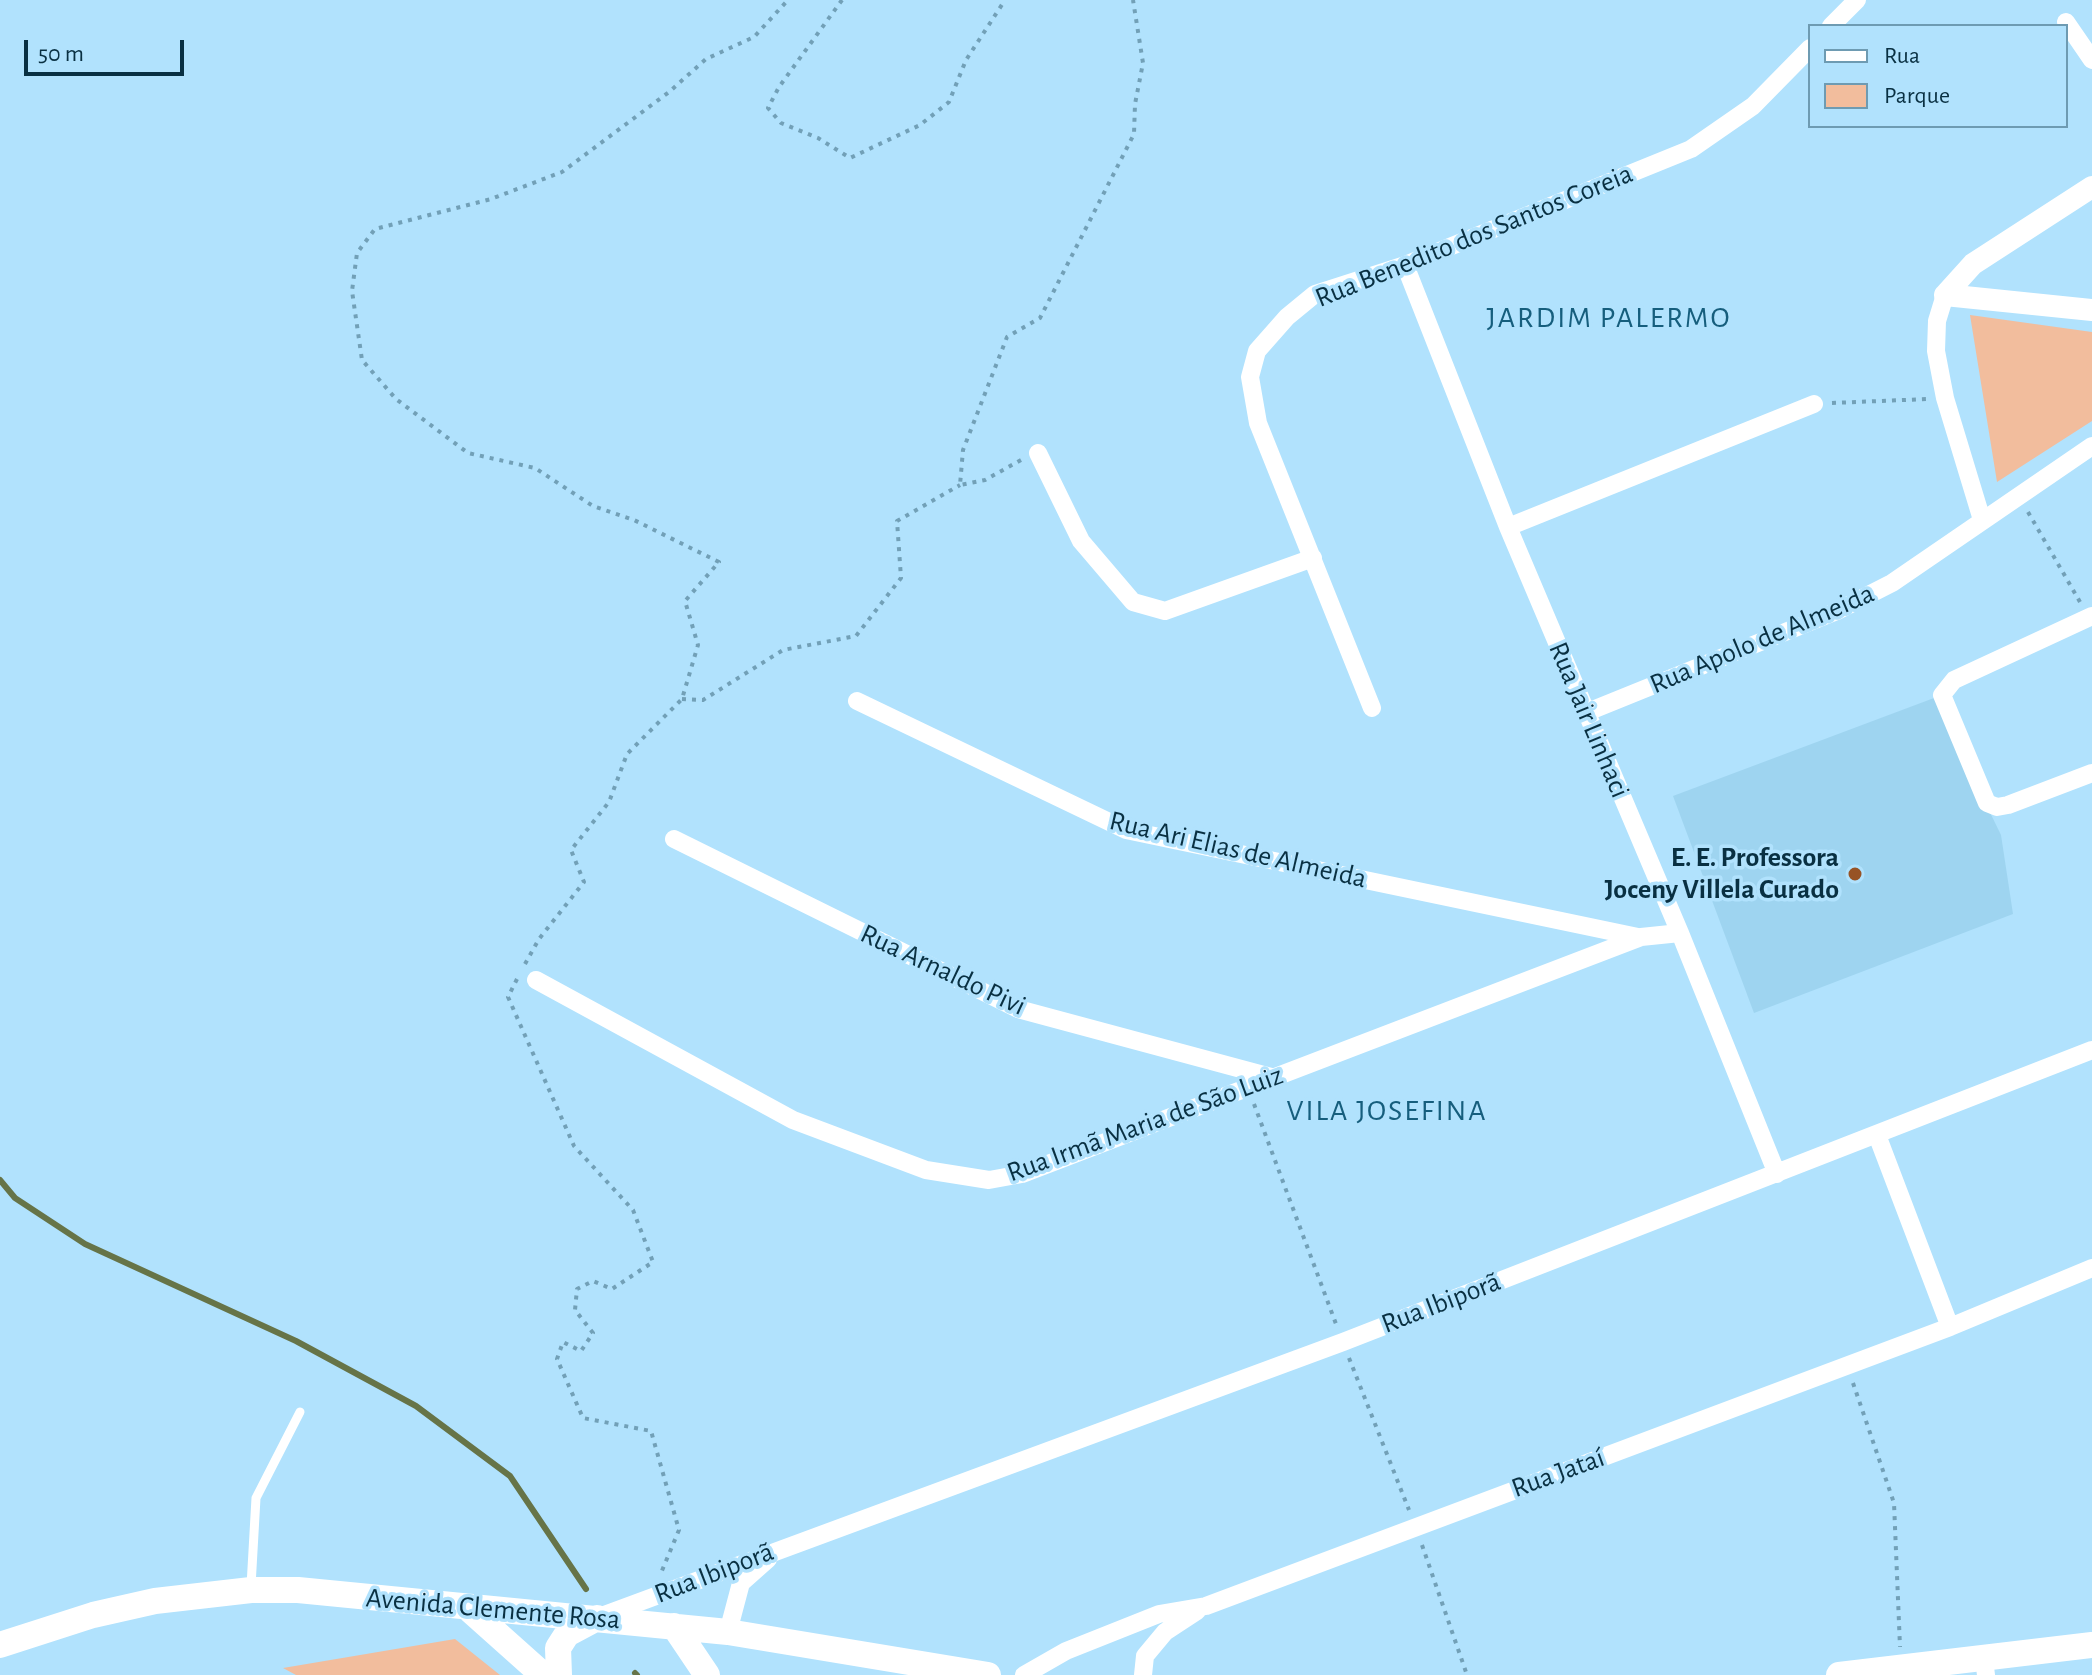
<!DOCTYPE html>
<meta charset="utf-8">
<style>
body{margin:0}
#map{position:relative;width:2092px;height:1675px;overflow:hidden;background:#b1e2fd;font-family:"Alegreya Sans",sans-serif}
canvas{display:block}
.legend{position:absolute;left:1808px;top:24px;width:260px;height:104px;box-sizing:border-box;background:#b1e2fd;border:2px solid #6e9bb2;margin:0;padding:10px 14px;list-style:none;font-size:24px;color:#093042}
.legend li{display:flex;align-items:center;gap:16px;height:40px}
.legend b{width:40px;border:2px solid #6e9bb2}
.scale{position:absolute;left:24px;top:40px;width:160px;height:36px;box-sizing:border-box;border:4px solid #093042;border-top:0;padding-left:10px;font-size:24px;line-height:28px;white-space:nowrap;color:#093042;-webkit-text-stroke:6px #b1e2fd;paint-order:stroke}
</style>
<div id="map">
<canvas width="2092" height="1675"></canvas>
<ul class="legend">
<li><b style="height:10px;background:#fff"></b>Rua</li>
<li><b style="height:22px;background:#f2bd9d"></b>Parque</li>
</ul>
<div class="scale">50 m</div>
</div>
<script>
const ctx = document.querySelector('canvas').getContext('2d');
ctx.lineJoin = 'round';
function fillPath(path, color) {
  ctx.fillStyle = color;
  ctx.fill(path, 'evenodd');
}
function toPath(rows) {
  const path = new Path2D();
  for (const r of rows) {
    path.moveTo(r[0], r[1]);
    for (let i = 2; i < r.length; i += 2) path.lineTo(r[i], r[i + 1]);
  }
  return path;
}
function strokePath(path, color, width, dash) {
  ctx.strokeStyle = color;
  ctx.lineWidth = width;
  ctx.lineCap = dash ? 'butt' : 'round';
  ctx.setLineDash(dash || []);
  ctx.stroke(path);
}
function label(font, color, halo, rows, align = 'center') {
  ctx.font = font + ' "Alegreya Sans",sans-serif';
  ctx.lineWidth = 7;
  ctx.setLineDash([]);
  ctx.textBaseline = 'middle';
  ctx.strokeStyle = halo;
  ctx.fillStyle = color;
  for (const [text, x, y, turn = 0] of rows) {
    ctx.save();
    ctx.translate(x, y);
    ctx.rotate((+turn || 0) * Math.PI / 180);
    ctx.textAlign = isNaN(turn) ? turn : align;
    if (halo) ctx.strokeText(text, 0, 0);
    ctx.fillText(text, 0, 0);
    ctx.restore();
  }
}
const built = toPath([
 [1934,698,2001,835,2013,914,1754,1013,1673,796]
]);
const green = toPath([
 [1970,315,2092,332,2092,421,1997,482],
 [455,1639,500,1675,296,1675,283,1668]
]);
const stream = toPath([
 [0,1180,15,1198,85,1244,296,1341,416,1406,510,1476,586,1589],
 [635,1673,637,1675]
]);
const path = toPath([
 [842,0,779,87,768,108,781,123,818,138,850,158,920,125,949,102,966,60,1005,0],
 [1832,403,1927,399],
 [1021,460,985,480,960,485,963,450,1007,337,1040,318,1134,134,1135,104,1143,63,1133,0],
 [2028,512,2080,602],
 [682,699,703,700,783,650,856,636,901,578,897,521,960,485],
 [525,964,539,939,584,882,571,850,609,802,627,754,682,699,698,645,685,601,719,562,634,520,593,506,535,468,468,453,396,399,362,360,352,291,357,253,375,229,491,199,562,172,669,92,706,59,754,37,788,0],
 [517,979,508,997,574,1146,633,1210,653,1262,612,1289,593,1281,577,1289,575,1310,593,1333,581,1351,563,1342,557,1359,583,1418,651,1431,679,1530,661,1573],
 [1254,1104,1336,1324],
 [1349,1358,1409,1510],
 [1853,1383,1894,1503,1900,1647],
 [1422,1545,1467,1675]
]);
const service = toPath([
 [251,1586,256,1498,300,1412]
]);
const minor = toPath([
 [2066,22,2092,60],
 [1831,26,1857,0],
 [1405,265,1508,527,1680,933,1777,1174],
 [1945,295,1937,321,1936,351,1945,398,1982,520],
 [1038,453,1081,541,1133,602,1165,611,1313,558],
 [1508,527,1814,404],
 [2092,616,1954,680,1942,695,1987,803,1997,807,2008,805,2092,773],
 [857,701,1126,830,1638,937],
 [1372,708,1258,423,1250,377,1257,351,1287,317,1315,294,1405,265,1691,149,1753,106,1810,48],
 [1585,713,1837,611,1892,583,2092,446],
 [674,839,1018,1009,1271,1077],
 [536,980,793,1120,926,1170,989,1180,1022,1174,1641,937,1680,933],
 [1877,1135,1950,1327],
 [599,1617,1343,1342,2092,1050],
 [728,1632,741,1583,768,1559],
 [1984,1659,1986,1675],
 [1024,1675,1066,1651,1159,1614,1206,1606,1950,1327,2092,1268],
 [1143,1675,1145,1656,1165,1632,1197,1611]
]);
const tertiary = toPath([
 [1945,295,1973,264,2092,187],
 [1945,295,2092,310]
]);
const secondary = toPath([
 [468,1608,543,1675],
 [674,1626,707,1675],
 [0,1645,93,1615,155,1601,251,1590,298,1590,728,1632,988,1675],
 [559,1675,558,1648,567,1634,597,1618],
 [1839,1675,2092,1645]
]);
const markers = [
 [1855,874,8,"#975325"]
];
const streetNames = [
 ["Rua Benedito dos Santos Coreia",1474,236,-22],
 ["Rua Apolo de Almeida",1762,639,-23],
 ["Rua Jair Linhaci",1589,720,67],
 ["Rua Ari Elias de Almeida",1238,850,13],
 ["Rua Arnaldo Pivi",943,970,25],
 ["Rua Irmã Maria de São Luiz",1145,1124,-20],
 ["Rua Ibiporã",1441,1303,-21],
 ["Rua Jataí",1558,1473,-20],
 ["Rua Ibiporã",714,1573,-21],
 ["Avenida Clemente Rosa",493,1609,5]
];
const poiNames = [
 ["E. E. Professora",1839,858],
 ["Joceny Villela Curado",1839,890]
];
const neighbourhoodNames = [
 ["JARDIM PALERMO",1609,318],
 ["VILA JOSEFINA",1387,1111]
];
fillPath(built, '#9ed4f0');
fillPath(green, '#f2bd9d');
strokePath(stream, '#667448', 6);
strokePath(path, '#72a0b7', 4, [4, 6]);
strokePath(service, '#fff', 9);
strokePath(minor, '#fff', 18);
strokePath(tertiary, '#fff', 22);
strokePath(secondary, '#fff', 26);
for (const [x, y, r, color] of markers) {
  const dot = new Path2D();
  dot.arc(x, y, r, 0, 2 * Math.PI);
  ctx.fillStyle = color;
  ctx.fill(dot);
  strokePath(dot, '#b1e2fd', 3);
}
label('28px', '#093042', '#b1e2fd', streetNames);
label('bold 28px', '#093042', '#b1e2fd', poiNames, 'right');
ctx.letterSpacing = '2px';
label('30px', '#165e7d', '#b1e2fd', neighbourhoodNames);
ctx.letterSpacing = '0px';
</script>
